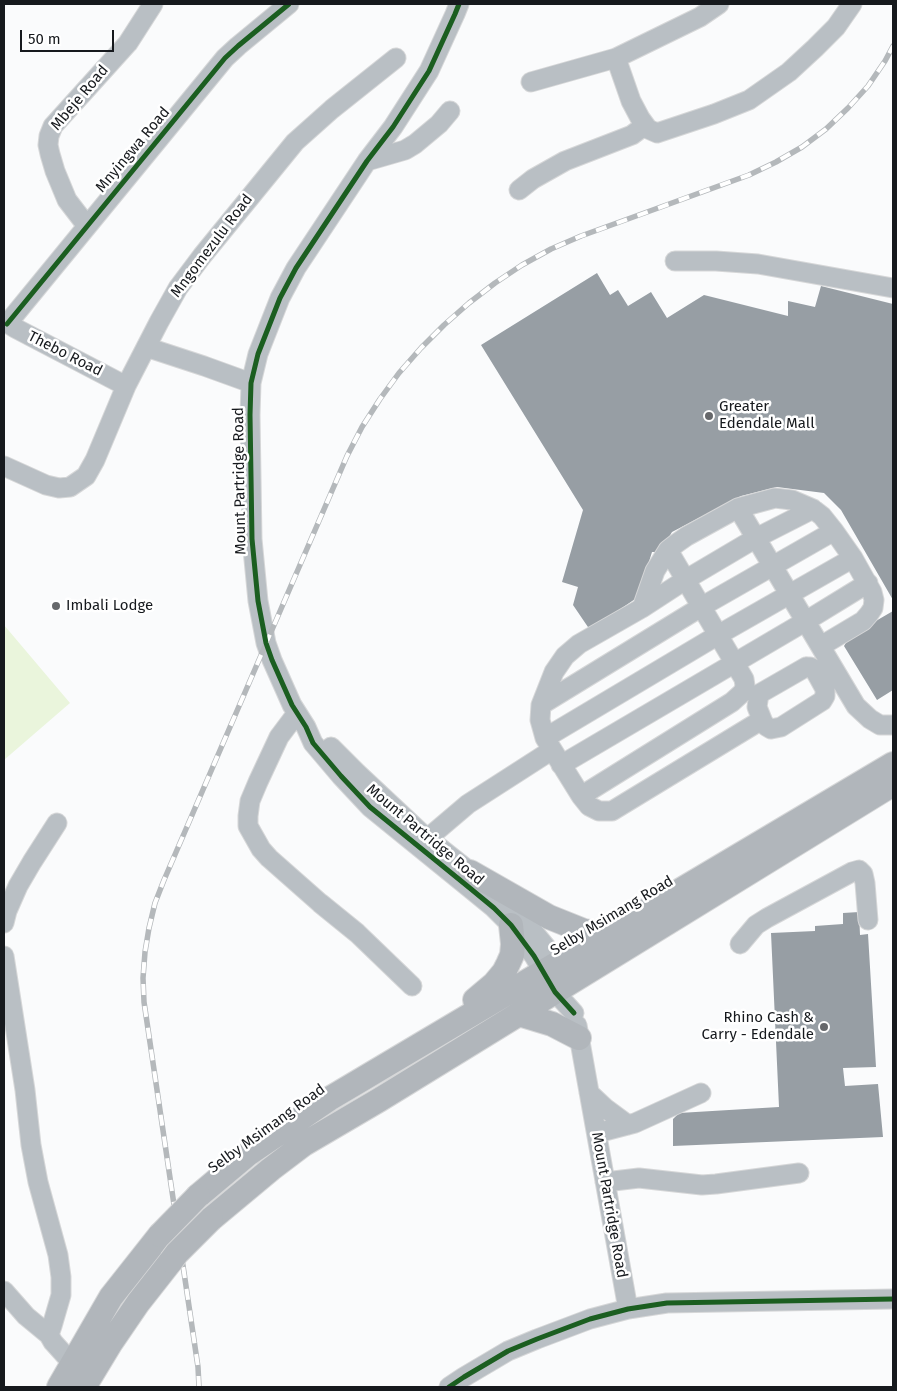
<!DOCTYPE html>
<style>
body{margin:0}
#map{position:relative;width:897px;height:1391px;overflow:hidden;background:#fafbfc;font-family:"Fira Sans",sans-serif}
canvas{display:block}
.frame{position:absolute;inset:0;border:5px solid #16191d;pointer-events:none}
.scale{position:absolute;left:20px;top:30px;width:94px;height:22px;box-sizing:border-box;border:2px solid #16191d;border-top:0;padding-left:6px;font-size:15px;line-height:18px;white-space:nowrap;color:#16191d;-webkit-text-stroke:4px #fff;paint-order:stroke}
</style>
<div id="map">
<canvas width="897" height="1391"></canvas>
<div class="frame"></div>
<div class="scale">50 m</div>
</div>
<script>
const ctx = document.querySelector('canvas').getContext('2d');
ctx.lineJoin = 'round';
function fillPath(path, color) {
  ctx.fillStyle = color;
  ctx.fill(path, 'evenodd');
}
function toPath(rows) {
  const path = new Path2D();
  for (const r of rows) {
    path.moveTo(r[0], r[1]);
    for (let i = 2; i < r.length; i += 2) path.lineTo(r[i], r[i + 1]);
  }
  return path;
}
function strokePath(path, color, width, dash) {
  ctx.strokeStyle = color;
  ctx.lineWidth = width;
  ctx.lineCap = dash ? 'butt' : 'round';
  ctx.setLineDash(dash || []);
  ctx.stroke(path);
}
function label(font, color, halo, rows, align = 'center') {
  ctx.font = font + ' "Fira Sans",sans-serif';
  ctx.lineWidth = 5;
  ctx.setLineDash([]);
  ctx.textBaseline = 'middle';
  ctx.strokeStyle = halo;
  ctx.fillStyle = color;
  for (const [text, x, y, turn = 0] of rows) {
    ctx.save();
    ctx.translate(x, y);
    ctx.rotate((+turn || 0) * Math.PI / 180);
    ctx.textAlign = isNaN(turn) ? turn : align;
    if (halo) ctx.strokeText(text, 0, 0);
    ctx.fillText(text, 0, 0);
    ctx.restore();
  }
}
const green = toPath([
 [4,625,70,703,4,760]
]);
const building = toPath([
 [597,273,610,295,618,290,628,306,651,292,667,318,704,295,788,316,788,301,815,307,821,286,893,304,893,600,841,510,824,493,777,487,741,496,672,532,660,552,652,552,638,597,590,630,573,605,578,587,562,582,583,510,481,345],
 [893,611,893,690,877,700,844,646,850,636],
 [859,912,860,935,868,934,876,1067,843,1068,845,1086,878,1084,883,1137,673,1146,673,1119,679,1113,779,1107,771,933,815,931,815,926,843,924,843,913]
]);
const minor = toPath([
 [459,4,455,14,429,71,393,127,367,161,296,268,280,298,258,354,251,383,250,415,252,539,258,601,266,643,272,660,292,705,306,727,313,743,341,776,370,807,471,889,494,908,511,925,534,956,555,992,574,1013],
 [616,58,631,101,640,118,648,129,657,133,714,114,749,100,789,72,815,48,836,27,852,4],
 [531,82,616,58,700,17,719,4],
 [367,161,405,150,415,144,439,124,450,111],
 [519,190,533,179,565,161,632,135,644,126],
 [87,226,67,200,55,171,50,154,48,145,49,136,53,126,128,43,153,4],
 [675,261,716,261,758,264,893,288],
 [4,321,15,328,126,386],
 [7,324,225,58,238,46,289,4],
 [146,347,204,366,251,383],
 [4,466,46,485,59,488,70,487,86,476,95,460,126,386,159,322,178,288,202,256,295,142,332,109,396,58],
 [738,508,856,706,870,719,880,725,893,725],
 [642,608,655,571,668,550,677,543,687,536,738,508,775,498,792,500,813,509,822,516,834,531,853,558,872,592,874,600,873,608,869,614,863,621,821,646],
 [806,667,810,667,814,669,825,689,825,696,822,701,781,727,771,729,766,726,763,722,757,707,759,694,806,667],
 [541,705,701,607,834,531],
 [297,713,279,737,258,782,250,801,248,816,248,826,261,849,269,858,320,903,357,933,412,986],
 [755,724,612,811,599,811,589,806,581,796,545,738,540,720,541,705,554,672,565,656,579,644,642,608,685,580,756,538,813,509],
 [545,738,718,635,853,558],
 [331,747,357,773,420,832,498,894,522,918,546,947,564,974],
 [561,765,806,621,868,583],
 [581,796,732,702,743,692,745,686,744,679,668,550],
 [420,847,428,838,468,804,552,750],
 [4,923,7,911,18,886,32,862,57,823],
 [740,944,756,925,767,918,852,872,859,870,863,874,865,883,868,920],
 [4,956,25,1090,31,1145,38,1182,58,1255,61,1277,61,1295,52,1326,49,1335,53,1342,72,1363],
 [577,1025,628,1309],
 [589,1093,605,1108,628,1125],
 [597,1133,635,1123,701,1093],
 [605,1182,639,1178,702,1185,716,1184,799,1173],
 [4,1291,26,1316,49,1335],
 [449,1387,464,1377,508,1351,537,1339,590,1319,628,1309,667,1303,893,1299]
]);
const major = toPath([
 [470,872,549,917,584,931,605,934],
 [475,1000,494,984,504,972,508,964,512,955,513,944,511,925],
 [519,1014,552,1024,579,1038],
 [198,1196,248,1154,329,1099,893,764],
 [211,1219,271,1169,304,1144,379,1100,893,784],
 [59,1387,111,1297,160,1235],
 [84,1387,110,1344,138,1303,171,1261]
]);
const rail = toPath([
 [199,1387,198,1367,144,1002,143,978,145,952,149,928,155,903,164,880,347,456,362,427,380,399,399,373,421,348,444,325,469,303,495,283,522,265,551,249,581,236,749,175,776,162,802,147,826,129,848,108,868,86,885,61,893,46]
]);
const majorBridge = toPath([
 [160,1235,198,1196],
 [171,1261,177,1253,211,1219]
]);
const cycleway = toPath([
 [459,4,455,14,429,71,393,127,367,161,296,268,280,298,258,354,251,383,250,415,252,539,258,601,266,643,272,660,292,705,306,727,313,743,341,776,370,807,471,889,494,908,511,925,534,956,555,992,574,1013],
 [7,324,225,58,238,46,289,4],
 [449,1387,464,1377,508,1351,537,1339,590,1319,628,1309,667,1303,893,1299]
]);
const markers = [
 [709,416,5,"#66686b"],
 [56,606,5,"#66686b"],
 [824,1027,5,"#66686b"]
];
const streetNames = [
 ["Mbeje Road",80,98,-50],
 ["Mnyingwa Road",133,150,-50],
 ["Mngomezulu Road",212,246,-53],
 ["Thebo Road",65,354,27],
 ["Mount Partridge Road",240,481,-91],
 ["Mount Partridge Road",425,835,40],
 ["Selby Msimang Road",612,916,-31],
 ["Selby Msimang Road",267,1129,-36],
 ["Mount Partridge Road",609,1205,80]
];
const poiNames = [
 ["Greater",719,407],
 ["Edendale Mall",719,424],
 ["Imbali Lodge",66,606],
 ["Rhino Cash &",814,1018,"right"],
 ["Carry - Edendale",814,1035,"right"]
];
fillPath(green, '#eaf5dc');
fillPath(building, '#979ea4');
strokePath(minor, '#d6d7d8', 21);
strokePath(major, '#d6d7d8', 26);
strokePath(minor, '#b9bfc4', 19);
strokePath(major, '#b1b6bb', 24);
strokePath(rail, '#b4b8bb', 5.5);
strokePath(rail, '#fff', 4, [11]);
strokePath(majorBridge, '#d6d7d8', 26, []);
strokePath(majorBridge, '#b1b6bb', 24);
strokePath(cycleway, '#1b5e20', 5);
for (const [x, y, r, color] of markers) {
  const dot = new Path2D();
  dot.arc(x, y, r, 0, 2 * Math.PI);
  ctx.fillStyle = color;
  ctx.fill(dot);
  strokePath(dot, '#fff', 2);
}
label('15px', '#16191d', '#fff', streetNames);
label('15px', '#16191d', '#fff', poiNames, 'left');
</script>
